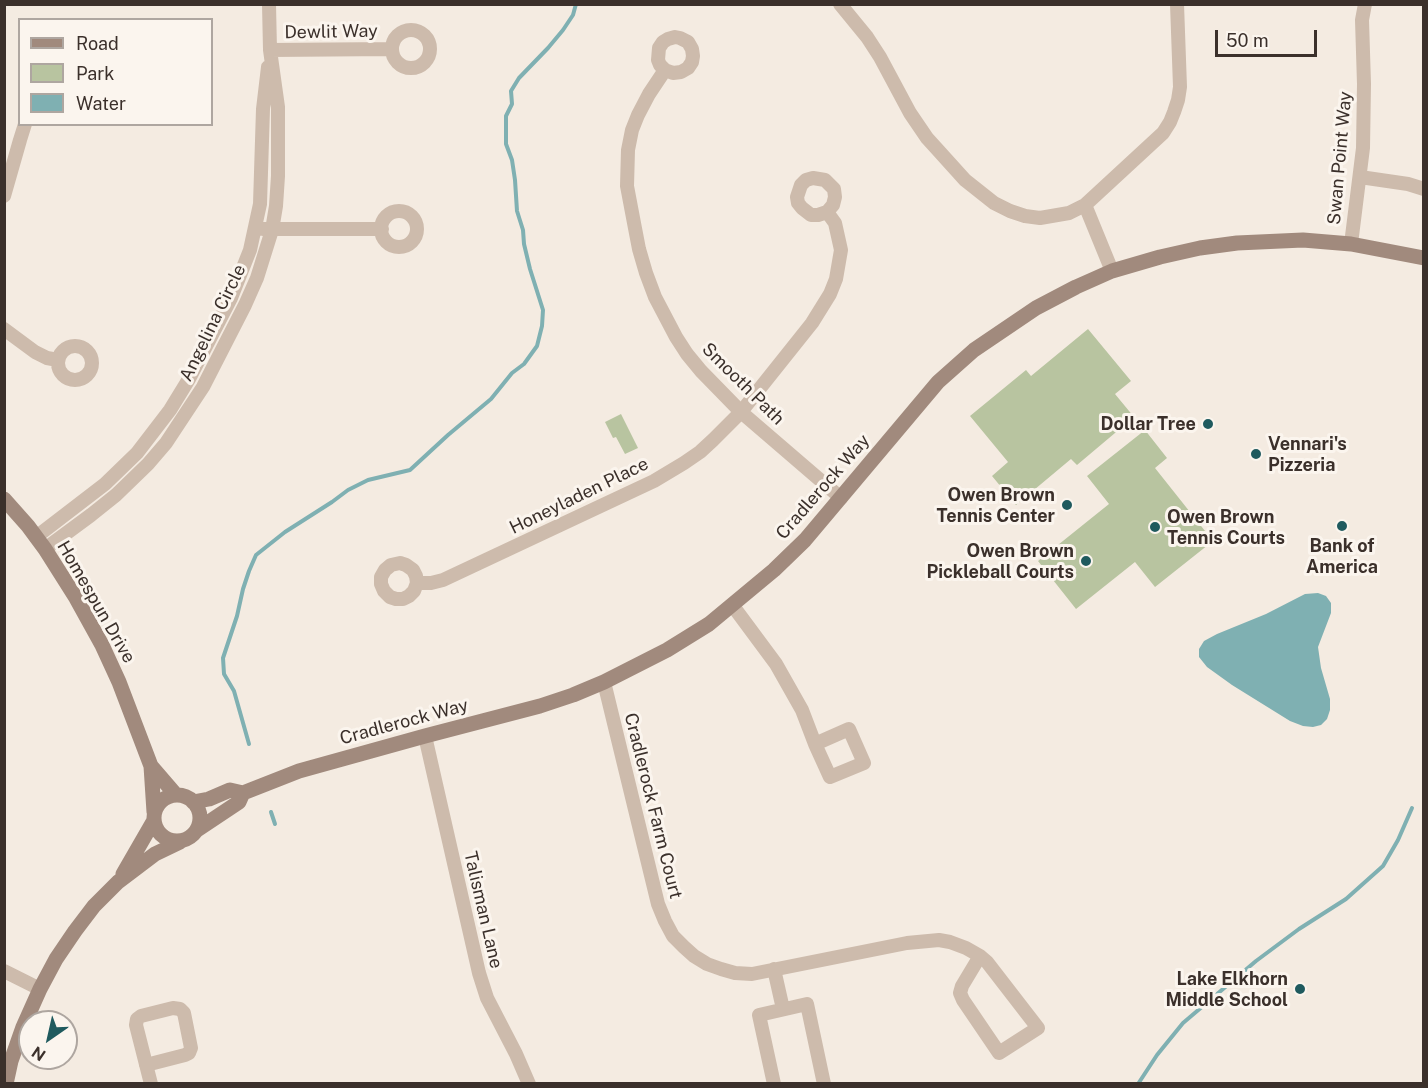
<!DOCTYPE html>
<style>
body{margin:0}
#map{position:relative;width:1428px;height:1088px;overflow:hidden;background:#f4ebe1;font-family:"Public Sans",sans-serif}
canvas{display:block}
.frame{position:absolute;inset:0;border:6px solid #3b302b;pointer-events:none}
.legend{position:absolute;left:18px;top:18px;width:195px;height:108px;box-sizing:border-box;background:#fbf5ee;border:2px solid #aea6a0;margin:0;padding:8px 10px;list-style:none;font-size:18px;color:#3b302b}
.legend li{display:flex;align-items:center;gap:12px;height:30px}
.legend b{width:30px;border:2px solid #aea6a0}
.north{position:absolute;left:18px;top:1010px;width:60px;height:60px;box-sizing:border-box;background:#fbf5ee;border:2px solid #aea6a0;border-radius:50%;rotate:214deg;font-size:16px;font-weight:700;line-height:24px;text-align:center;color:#3b302b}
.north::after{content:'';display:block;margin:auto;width:21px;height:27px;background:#1f5a5e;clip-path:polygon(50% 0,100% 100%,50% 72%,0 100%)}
.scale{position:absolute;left:1215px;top:30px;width:102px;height:27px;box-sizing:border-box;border:3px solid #3b302b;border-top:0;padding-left:8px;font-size:18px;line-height:21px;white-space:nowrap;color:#3b302b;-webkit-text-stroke:4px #fbf5ee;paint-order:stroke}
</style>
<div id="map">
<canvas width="1428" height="1088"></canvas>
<div class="frame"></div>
<ul class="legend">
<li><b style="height:8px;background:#a18a7d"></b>Road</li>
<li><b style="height:16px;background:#b8c4a0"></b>Park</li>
<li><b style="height:16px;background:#7fb0b2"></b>Water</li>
</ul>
<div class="north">N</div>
<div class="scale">50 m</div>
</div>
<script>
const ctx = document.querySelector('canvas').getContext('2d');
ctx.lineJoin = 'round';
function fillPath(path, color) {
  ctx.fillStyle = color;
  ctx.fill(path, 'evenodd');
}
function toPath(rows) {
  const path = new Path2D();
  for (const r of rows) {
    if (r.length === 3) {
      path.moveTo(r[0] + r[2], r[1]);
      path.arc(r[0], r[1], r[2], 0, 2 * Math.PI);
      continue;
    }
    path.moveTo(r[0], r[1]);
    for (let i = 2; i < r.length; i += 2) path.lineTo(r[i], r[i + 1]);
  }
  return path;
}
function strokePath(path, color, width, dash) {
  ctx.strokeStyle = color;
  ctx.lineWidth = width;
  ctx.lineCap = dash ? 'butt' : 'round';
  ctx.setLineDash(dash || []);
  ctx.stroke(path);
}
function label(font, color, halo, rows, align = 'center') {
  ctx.font = font + ' "Public Sans",sans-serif';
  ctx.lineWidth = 6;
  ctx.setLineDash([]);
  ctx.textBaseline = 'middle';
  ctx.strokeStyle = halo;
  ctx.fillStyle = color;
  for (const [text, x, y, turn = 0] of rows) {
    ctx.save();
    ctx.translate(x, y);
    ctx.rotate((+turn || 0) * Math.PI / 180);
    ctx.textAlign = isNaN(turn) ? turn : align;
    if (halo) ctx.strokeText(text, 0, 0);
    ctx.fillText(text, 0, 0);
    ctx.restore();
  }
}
const green = toPath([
 [1088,329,1131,381,1115,394,1134,417,1077,465,1071,459,1016,505,992,476,1008,462,970,416,1026,370,1031,376],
 [621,414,638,448,625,454,616,437,613,438,605,422],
 [1145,430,1167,458,1155,468,1213,541,1155,587,1135,562,1076,609,1038,561,1109,504,1087,476]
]);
const water = toPath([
 [1318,593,1326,596,1331,603,1331,613,1318,647,1321,668,1330,699,1330,710,1327,719,1321,725,1313,727,1303,726,1290,721,1232,685,1207,667,1199,657,1199,649,1204,641,1217,634,1266,614,1305,594]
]);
const stream = toPath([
 [249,744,234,691,224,674,223,658,237,616,243,589,249,571,256,555,285,532,332,502,348,490,368,480,410,470,448,435,491,399,512,373,524,364,537,346,542,326,543,310,530,269,524,244,523,230,517,211,515,180,512,160,506,144,506,116,512,104,511,91,519,78,548,48,563,30,573,15,576,4],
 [271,812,275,824],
 [1138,1084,1157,1055,1183,1023,1256,961,1299,929,1346,899,1383,866,1398,840,1412,808]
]);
const street = toPath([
 [840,4,867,37,880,57,910,113,927,138,937,149,965,180,994,203,1010,211,1025,216,1040,218,1069,213,1085,205,1163,133,1170,122,1174,112,1178,100,1180,87,1177,4],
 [411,49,19],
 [270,50,392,49],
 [665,70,660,65,658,60,659,48,663,42,668,39,675,37,680,38,688,42,692,49,693,56,692,62,688,68,681,72,673,73,665,70,649,94,638,115,632,130,628,150,627,186,634,223,639,249,646,273,655,297,676,337,687,354,701,371,741,412,841,498],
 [1360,177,1408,184,1424,189],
 [4,196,20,140,25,124],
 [1085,205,1112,271],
 [399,229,18],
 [263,229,382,229],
 [1351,244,1363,148,1364,84,1362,20,1365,4],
 [4,329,35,352,47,358,58,360],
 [75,363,17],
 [36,537,105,484,137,453,170,410,189,379,231,298,250,250,260,204,263,109,268,67],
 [45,549,91,515,116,495,148,464,166,443,203,387,245,305,257,278,272,230,276,206,278,176,278,107,270,50,269,4],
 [417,583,416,576,413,570,406,565,400,563,391,565,385,570,381,577,381,584,384,591,390,597,396,599,403,599,409,596,414,591,417,583,431,583,443,580,654,481,684,463,700,452,713,440,741,412,812,323,830,294,836,279,841,250,835,223,827,212,833,205,835,197,834,189,825,180,813,178,806,180,801,185,797,197,798,203,802,208,811,215,818,215,827,212],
 [733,606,776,664,802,710,815,744,849,729,864,763,830,777,815,744],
 [604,682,658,904,665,921,673,936,684,947,694,956,707,964,721,969,735,973,752,974,907,943,939,940,950,942,966,948,980,956,987,962,1038,1028,999,1053,963,1000,960,993,962,986,980,956],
 [425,736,479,973,487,998,516,1054,529,1084],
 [774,969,783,1009],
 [4,971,40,989],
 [146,1065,185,1055,189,1053,191,1048,184,1013,180,1009,173,1008,141,1016,137,1019,136,1025,151,1084],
 [774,1084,759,1015,807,1004,824,1084]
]);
const secondary = toPath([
 [4,499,28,526,45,549,76,598,102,645,119,682,151,766,154,812],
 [151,766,176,795],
 [177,818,23],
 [193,802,209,799,230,790,243,793,299,771,425,736,540,706,573,695,604,682,667,650,709,624,774,570,805,540,938,382,974,350,1036,308,1076,287,1112,271,1160,257,1200,248,1237,243,1303,240,1351,244,1424,258],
 [197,830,239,802,243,793],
 [123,874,153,822],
 [6,1084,11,1061,23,1027,40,989,56,959,75,931,94,906,118,882,155,854,180,842]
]);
const markers = [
 [1208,424,6,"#1f5a5e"],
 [1256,454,6,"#1f5a5e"],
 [1067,505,6,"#1f5a5e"],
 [1342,526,6,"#1f5a5e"],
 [1155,527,6,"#1f5a5e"],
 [1086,561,6,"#1f5a5e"],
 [1300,989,6,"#1f5a5e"]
];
const streetNames = [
 ["Dewlit Way",331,32,-1],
 ["Swan Point Way",1340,158,-85],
 ["Angelina Circle",213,323,-64],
 ["Smooth Path",743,384,45],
 ["Cradlerock Way",823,487,-49],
 ["Honeyladen Place",579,496,-26],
 ["Homespun Drive",96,602,60],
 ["Cradlerock Way",404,722,-15],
 ["Cradlerock Farm Court",653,806,76],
 ["Talisman Lane",483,910,77]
];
const poiNames = [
 ["Dollar Tree",1196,424],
 ["Vennari's",1268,444,"left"],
 ["Pizzeria",1268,465,"left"],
 ["Owen Brown",1055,495],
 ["Tennis Center",1055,516],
 ["Owen Brown",1167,517,"left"],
 ["Tennis Courts",1167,538,"left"],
 ["Bank of",1342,546,"center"],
 ["America",1342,567,"center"],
 ["Owen Brown",1074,551],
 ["Pickleball Courts",1074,572],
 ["Lake Elkhorn",1288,979],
 ["Middle School",1288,1000]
];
fillPath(green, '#b8c4a0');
fillPath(water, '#7fb0b2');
strokePath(stream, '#7fb0b2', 4);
strokePath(street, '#cdbbac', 14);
strokePath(secondary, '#a18a7d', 15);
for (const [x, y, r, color] of markers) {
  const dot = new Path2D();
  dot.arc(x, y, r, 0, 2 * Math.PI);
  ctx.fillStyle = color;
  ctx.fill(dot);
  strokePath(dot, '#fbf5ee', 2);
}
label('18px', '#3b302b', '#fbf5ee', streetNames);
label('bold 18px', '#3b302b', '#fbf5ee', poiNames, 'right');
</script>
